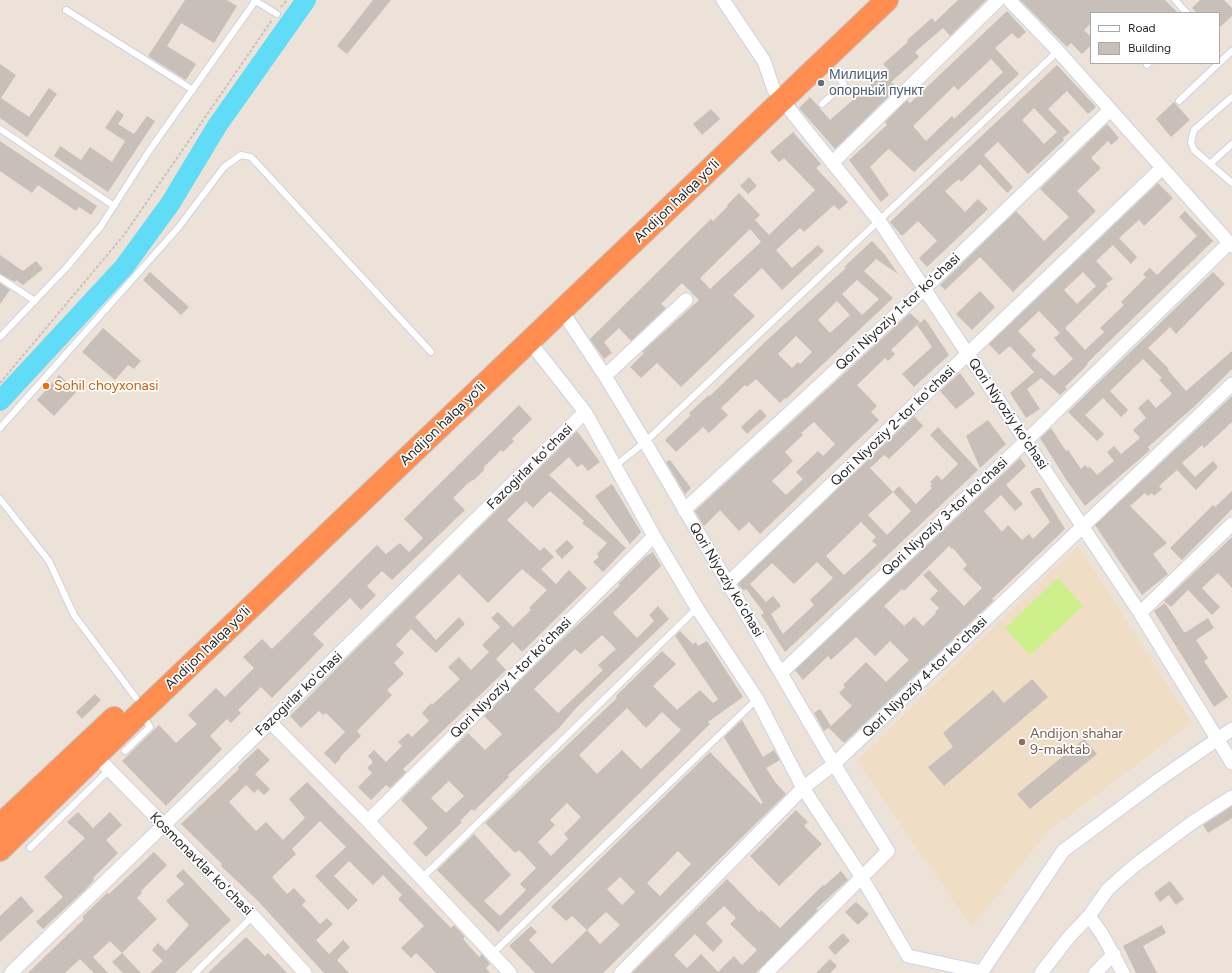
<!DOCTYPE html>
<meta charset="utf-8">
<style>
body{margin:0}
#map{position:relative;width:1232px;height:973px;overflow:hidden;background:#ece2d8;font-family:Figtree,sans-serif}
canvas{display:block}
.legend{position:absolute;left:1090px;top:12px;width:130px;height:52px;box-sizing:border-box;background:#fff;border:1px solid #a9a9a9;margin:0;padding:5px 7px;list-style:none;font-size:12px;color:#282828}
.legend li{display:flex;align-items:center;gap:8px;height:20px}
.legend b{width:20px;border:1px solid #a9a9a9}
</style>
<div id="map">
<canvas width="1232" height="973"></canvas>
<ul class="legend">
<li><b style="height:5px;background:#fff"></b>Road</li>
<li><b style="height:11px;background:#c7bfb8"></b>Building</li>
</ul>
</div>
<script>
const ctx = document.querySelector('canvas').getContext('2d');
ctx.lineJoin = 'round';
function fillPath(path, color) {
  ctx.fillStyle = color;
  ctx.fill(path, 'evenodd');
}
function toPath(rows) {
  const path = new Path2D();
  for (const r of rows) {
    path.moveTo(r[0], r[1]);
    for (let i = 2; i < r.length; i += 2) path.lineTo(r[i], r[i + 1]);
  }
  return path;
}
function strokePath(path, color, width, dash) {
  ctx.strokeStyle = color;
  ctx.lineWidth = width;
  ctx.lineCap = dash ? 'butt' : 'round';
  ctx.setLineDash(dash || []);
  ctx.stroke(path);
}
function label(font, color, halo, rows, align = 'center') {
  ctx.font = font + ' Figtree,sans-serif';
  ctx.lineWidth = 3.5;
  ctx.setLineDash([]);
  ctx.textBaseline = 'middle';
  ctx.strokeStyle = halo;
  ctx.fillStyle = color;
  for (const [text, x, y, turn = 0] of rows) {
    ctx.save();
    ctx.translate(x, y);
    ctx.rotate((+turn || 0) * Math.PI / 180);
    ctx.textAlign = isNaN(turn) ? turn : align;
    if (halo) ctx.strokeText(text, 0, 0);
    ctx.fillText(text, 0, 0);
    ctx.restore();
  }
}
const education = toPath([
 [1078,545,1192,723,1046,833,972,928,857,761]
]);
const pitch = toPath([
 [1058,578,1083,606,1030,655,1005,628]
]);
const river = toPath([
 [0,401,124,267,170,204,217,126,306,0]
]);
const building = toPath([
 [185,0,227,0,237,6,214,43,181,23,167,46,196,64,186,80,148,56],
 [373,0,391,0,347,54,337,46],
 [958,0,986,0,950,36,943,28,915,52,919,57,891,82,897,88,835,149,799,108,810,97,830,120,888,69,883,64,908,42,907,40,932,18,935,22],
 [1020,0,1165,0,1178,13,1091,13,1091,23,1084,30,1091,37,1091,45,1082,54,1071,43,1067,47],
 [1200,0,1224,0,1232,8,1232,16,1219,28,1219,13,1197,13,1192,8],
 [1007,11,1026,32,1018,39,1012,33,995,48,1019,74,914,172,889,149,883,154,870,167,889,195,881,202,849,160,887,125,885,122,907,100,910,103],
 [991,59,1003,72,954,119,952,116,926,141,913,126,954,86,958,90],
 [0,64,16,75,1,98,29,117,49,88,57,94,27,137,0,118],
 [1057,65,1096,107,1088,114,1067,91,1048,109,1070,132,1063,138,1064,140,1028,174,998,142,984,155,1013,187,1007,193,980,164,961,182,959,179,945,191,965,212,978,199,988,209,927,267,919,258,937,241,918,221,902,236,890,222],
 [1034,108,1057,132,1044,144,1022,120],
 [1174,102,1190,120,1171,137,1156,119],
 [711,109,720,119,702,135,693,124],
 [117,110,124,115,118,124,134,134,147,116,155,121,108,192,54,156,60,146,81,160,90,147,112,162,125,141,105,128],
 [1107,124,1119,138,1111,145,1108,141,1091,158,1101,168,1077,191,1096,211,1013,292,980,257,945,290,940,285,1016,211,1044,241,1069,217,1040,189],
 [793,132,821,164,816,168,848,202,839,210,834,205,804,232,800,228,776,250,792,268,818,245,824,251,782,290,762,268,733,295,755,316,681,387,657,363,641,378,630,367,644,353,642,352,699,300,682,283,661,304,666,308,631,341,619,328,604,342,612,353,604,359,590,339,711,219,713,221,728,206,727,205,739,193,760,215,755,220,769,235,815,190,784,158,779,162,770,152],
 [750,229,761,242,710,289,700,278],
 [0,141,97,206,91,215,79,207,76,211,38,185,32,193,0,171],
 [749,177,757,186,748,194,740,186],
 [1158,183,1173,198,1144,226,1139,220,1119,238,1137,257,1131,264,1113,245,1096,261,1113,279,1106,284,1108,286,1065,328,1085,350,1104,332,1100,328,1124,305,1121,302,1146,277,1143,274,1150,268,1157,275,1203,230,1213,241,1087,363,1088,364,1065,387,1067,389,1060,395,1041,378,1027,389,1040,409,1026,418,1010,393,1034,372,1010,346,999,355,989,344],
 [1083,272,1096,286,1077,304,1064,290],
 [1039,311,1060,333,1054,338,1073,359,1054,376,1031,355,1036,350,1018,331],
 [1185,211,1203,230,1197,236,1179,217],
 [872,241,885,255,898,274,876,259,864,271,893,298,786,399,785,398,780,403,756,379,747,387,745,385,721,408,728,415,709,433,703,427,676,452,665,440,691,415,689,413,709,395,710,396,766,341,846,268,844,267],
 [857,280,879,299,862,315,842,294],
 [837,301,850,315,830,333,818,320],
 [796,336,812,352,800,364,798,362,792,368,778,354],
 [0,255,23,271,36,261,43,269,23,285,16,280,15,282,0,274],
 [150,272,189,307,181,315,143,280],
 [1213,272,1225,284,1176,334,1170,327,1148,348,1169,369,1168,370,1186,391,1232,351,1232,369,1197,404,1148,447,1150,450,1085,506,1067,481,1040,438,1051,428,1066,451,1068,450,1081,469,1085,465,1088,468,1090,467,1097,475,1114,461,1107,452,1114,446,1121,454,1140,438,1133,430,1146,418,1138,408,1148,399,1156,408,1172,394,1159,380,1162,378,1143,359,1110,391,1128,410,1121,417,1103,398,1085,415,1104,434,1097,441,1068,412],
 [0,283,10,290,0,304],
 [980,291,995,307,972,330,956,314],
 [910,313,920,322,891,350,895,354,888,361,885,358,857,385,877,406,871,412,879,420,760,534,749,522,739,531,720,510,704,526,695,511],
 [814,422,835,444,823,456,818,451,796,472,803,479,786,495,772,481,793,461,785,452,803,435,801,433],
 [925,319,949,355,914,387,902,374,932,347,917,325],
 [103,328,141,361,134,369,128,365,115,380,82,352],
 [960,373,975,394,956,409,940,391],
 [59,375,77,391,54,416,37,400],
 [1232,396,1232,422,1204,448,1202,445,1182,463,1195,477,1213,461,1218,467,1196,490,1177,470,1159,486,1162,489,1154,496,1152,493,1148,496,1145,493,1130,506,1167,543,1153,554,1168,574,1142,595,1095,525],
 [519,405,532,419,512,439,514,441,503,452,501,450,484,467,484,470,475,479,468,483,453,498,465,510,392,580,382,571,367,586,376,595,361,610,350,598,323,624,313,634,324,645,272,698,261,687,238,710,241,713,231,723,227,719,210,736,222,749,166,806,122,761,159,725,176,743,197,724,188,715,216,688,225,697,254,668,243,657,262,639,272,649,377,545,386,554,400,543,409,552,423,538,404,519],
 [760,409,767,416,747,434,741,427],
 [914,416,923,426,889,459,884,455,870,468,865,463],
 [988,420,1006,444,980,468,966,436],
 [938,427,978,470,785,652,761,615,764,613,746,589,744,591,738,584,865,463,893,492,868,515,887,535,911,511,893,492,899,486,916,504,932,488,930,486,932,484,930,482,937,475,942,480,958,464,930,435],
 [861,522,876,537,872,541,877,545,844,575,826,556],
 [817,562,833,578,810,600,814,605,783,634,771,614,781,606,773,596,766,602,750,584,772,563,794,584],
 [577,431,600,462,588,471,582,464,577,467,569,457,549,475,626,548,603,572,593,562,599,557,597,554,607,543,582,523,584,521,550,491,533,508,526,501,507,520,540,551,544,547,554,557,541,569,556,584,569,570,587,588,522,652,513,642,496,659,506,670,403,769,406,772,390,788,386,785,371,800,358,787,372,773,367,768,373,762,368,756,374,750,386,762,402,746,398,742,408,733,412,737,429,721,422,713,431,703,432,705,460,679,448,667,459,657,471,670,489,652,482,645,500,627,491,618,498,612,513,627,531,610,529,608,547,590,522,569,488,603,459,574,415,617,436,640,459,617,465,624,436,653,411,629,396,645,404,653,394,663,404,674,387,690,392,695,357,731,361,736,340,757,341,758,335,764,324,753,345,732,326,713,323,715,319,711,301,728,290,716,341,664],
 [1020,458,1026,466,1006,485,1023,504,1015,511,1001,495,984,511,1002,532,1008,525,1022,540,1029,534,1033,539,1050,522,1030,492,1036,488,1040,488,1065,529,992,599,994,600,970,623,844,743,829,728,852,706,839,693,845,687,843,685,866,662,886,682,909,660,890,641,875,656,856,637,831,660,828,656,803,680,795,670],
 [949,546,952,549,953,548,967,565,963,569,982,588,964,606,929,570,923,575,938,591,930,599,939,608,935,612,936,613,923,626,914,617,904,626,884,606,902,589,904,591],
 [670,460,691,488,685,494,666,462],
 [612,484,641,532,630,544,595,496],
 [1232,491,1232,509,1182,560,1170,548,1213,505,1215,507],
 [1232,537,1232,588,1218,573,1202,588,1220,607,1212,615,1188,590,1171,607,1164,601],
 [567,540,574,547,562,559,555,551],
 [653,552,661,566,613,613,637,638,654,621,649,615,658,606,669,619,576,708,559,728,508,775,509,777,474,811,472,809,460,821,462,822,426,857,413,843,428,828,401,800,468,733,485,750,502,734,484,716,558,643,620,585,618,584,645,557],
 [602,635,616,649,598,665,603,670,558,713,534,689,575,649,581,654],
 [449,781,464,796,446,813,431,798],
 [1165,603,1184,632,1186,632,1208,618,1214,628,1196,640,1208,658,1204,661,1228,697,1214,707,1154,611],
 [680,631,693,644,696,642,698,646,707,641,743,697,708,722,710,724,498,932,437,870,474,834,511,875,484,901,500,916,526,890,520,884,536,868,519,850,515,853,485,823,617,698,616,696,662,651,676,664,653,686,677,710,700,690,713,703,718,699,675,636],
 [627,708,646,728,662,712,681,730,641,769,622,750,597,774,579,755],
 [567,803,581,817,564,834,568,839,551,856,538,842,555,825,550,820],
 [1032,679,1048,697,944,786,928,767,953,747,943,733,993,690,1004,703],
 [95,694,101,700,82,719,76,712],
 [820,709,831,726,824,731,814,713],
 [742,720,763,757,774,750,780,760,766,768,775,782,786,794,603,973,535,973,509,946,531,926,537,932,529,940,552,964,587,930,572,916,566,921,551,907,710,752,761,804,763,803,724,737],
 [678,851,691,864,660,896,647,883],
 [620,877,635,892,622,905,607,889],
 [606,912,620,925,600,944,587,930],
 [1084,739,1097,754,1030,809,1017,794],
 [258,748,270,760,255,774,270,789,264,795,258,789,254,793,246,785,229,802,256,831,266,822,283,840,305,818,289,799,307,782,451,928,454,925,465,937,463,939,479,957,482,954,490,964,486,968,490,973,436,973,416,953,411,958,401,948,424,926,398,899,402,895,383,875,373,885,349,861,334,876,358,900,348,910,315,876,346,847,320,821,292,849,296,854,272,877,287,894,294,888,306,901,302,905,320,924,327,918,333,924,316,940,329,954,343,940,350,947,337,960,349,973,324,973,258,901,221,866,222,864,181,824,239,769,238,767],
 [1232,806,1232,818,1208,833,1203,825],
 [796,810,808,822,804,826,822,844,779,886,750,856],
 [78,812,93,828,110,812,122,825,106,840,118,853,93,878,94,880,85,890,43,929,36,922,63,897,44,877,85,838,67,822],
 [154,852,167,865,141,891,142,893,137,898,157,919,122,953,110,941,93,957,108,973,94,973,80,959,65,973,28,973,84,919,82,917,107,893,109,894],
 [183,869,231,920,175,973,150,973,163,961,152,950,158,943,166,951,189,925,166,901,184,884,176,876],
 [841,871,848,880,816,909,818,910,756,973,632,973,727,879,759,912,761,910,780,928,823,885,824,886],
 [724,906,736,918,730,924,757,950,742,965,734,956,718,972,701,954,687,968,674,955,695,934,713,952,723,941,706,923],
 [1170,881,1184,899,1176,905,1169,895,1160,902,1154,893],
 [21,896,34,911,0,942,0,916],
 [856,902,869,914,858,925,845,912],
 [1162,925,1166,933,1143,946,1157,973,1136,973,1123,946],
 [843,933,850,941,835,955,828,947],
 [246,937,265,956,268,953,287,973,208,973],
 [122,953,141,973,123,973,112,962],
 [830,959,837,966,830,973,816,973]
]);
const path = toPath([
 [281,7,287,0],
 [0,383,124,235,272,20]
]);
const lane = toPath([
 [254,0,277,14],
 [1175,0,1187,13],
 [66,10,193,90],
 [1219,63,1232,51],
 [1147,65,1149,63],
 [1232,97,1194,130,1191,142,1194,150,1232,183],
 [1179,101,1219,63],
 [822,104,844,84,825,64],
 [0,129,114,206],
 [1210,164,1232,144],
 [0,278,35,301],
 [0,337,66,268,101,226,149,151,256,0],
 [0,428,178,228,224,167,241,155,251,157,431,352],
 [615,466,645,442,1058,51],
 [0,499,49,561,74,615,136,698],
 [125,751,150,727,143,716],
 [30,848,109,770],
 [422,878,697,608],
 [492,954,757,699],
 [195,973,253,916]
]);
const street = toPath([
 [723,0,764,61,774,90],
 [1009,0,1058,51,1232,246],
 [782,100,880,222,1140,613,1232,763],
 [832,163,998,0],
 [562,311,605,376,645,442,834,764,888,851,766,973],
 [530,342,585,412,654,536,697,608,757,699,803,788,861,876,908,956,982,972],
 [605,376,686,300],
 [684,510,924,289,1110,110],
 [727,584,1162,168],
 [1140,613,1232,524],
 [781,673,1026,441,1229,243],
 [270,722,368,821,510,973],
 [96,756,253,916,305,973],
 [368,821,654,536],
 [1089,916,1102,934,1123,973],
 [11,973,270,722,585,412],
 [621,973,803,788,834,764,1232,384],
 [981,973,1063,851,1157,781,1232,729],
 [1041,973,1069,937,1089,916,1108,889,1134,866,1193,822,1232,797],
 [1095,973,1114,954]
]);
const highway = toPath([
 [0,825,114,718],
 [0,850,140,713,887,0]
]);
const markers = [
 [821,83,4,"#5c6f8a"],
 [46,386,4,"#e8710a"],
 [1022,742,4,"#8d6e63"]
];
const serviceNames = [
 ["Милиция",829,75],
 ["опорный пункт",829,91]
];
const streetNames = [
 ["Andijon halqa yo‘li",677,201,-44],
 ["Qori Niyoziy 1-tor koʻchasi",898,312,-43],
 ["Qori Niyoziy ko'chasi",1008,414,56],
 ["Andijon halqa yo‘li",443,424,-44],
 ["Qori Niyoziy 2-tor koʻchasi",893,426,-44],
 ["Fazogirlar koʻchasi",530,467,-45],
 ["Qori Niyoziy 3-tor koʻchasi",945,517,-43],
 ["Qori Niyoziy ko'chasi",726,580,59],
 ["Andijon halqa yo‘li",208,648,-44],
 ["Qori Niyoziy 4-tor koʻchasi",925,677,-44],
 ["Qori Niyoziy 1-tor koʻchasi",511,678,-45],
 ["Fazogirlar koʻchasi",299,694,-44],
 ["Kosmonavtlar koʻchasi",201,864,45]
];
const foodNames = [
 ["Sohil choyxonasi",54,386]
];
const educationNames = [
 ["Andijon shahar",1030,734],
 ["9-maktab",1030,750]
];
fillPath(education, '#efdec5');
fillPath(pitch, '#cdf08a');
strokePath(river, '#61dcf7', 20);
fillPath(building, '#c7bfb8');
strokePath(lane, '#cdd3e3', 8);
strokePath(street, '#cdd3e3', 15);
strokePath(highway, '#c3c3c3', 24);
strokePath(path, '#c3c3c3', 2, [3, 2]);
strokePath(lane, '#fff', 6);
strokePath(street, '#fff', 13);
strokePath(highway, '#ff8d50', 22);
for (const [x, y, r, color] of markers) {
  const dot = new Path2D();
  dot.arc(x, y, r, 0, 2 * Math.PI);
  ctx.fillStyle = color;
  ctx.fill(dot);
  strokePath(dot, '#fff', 1.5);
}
label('14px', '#4e5e75', '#fff', serviceNames, 'left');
label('14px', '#282828', '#fff', streetNames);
label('14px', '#c56008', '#fff', foodNames, 'left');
label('14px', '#785e54', '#fff', educationNames, 'left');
</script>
